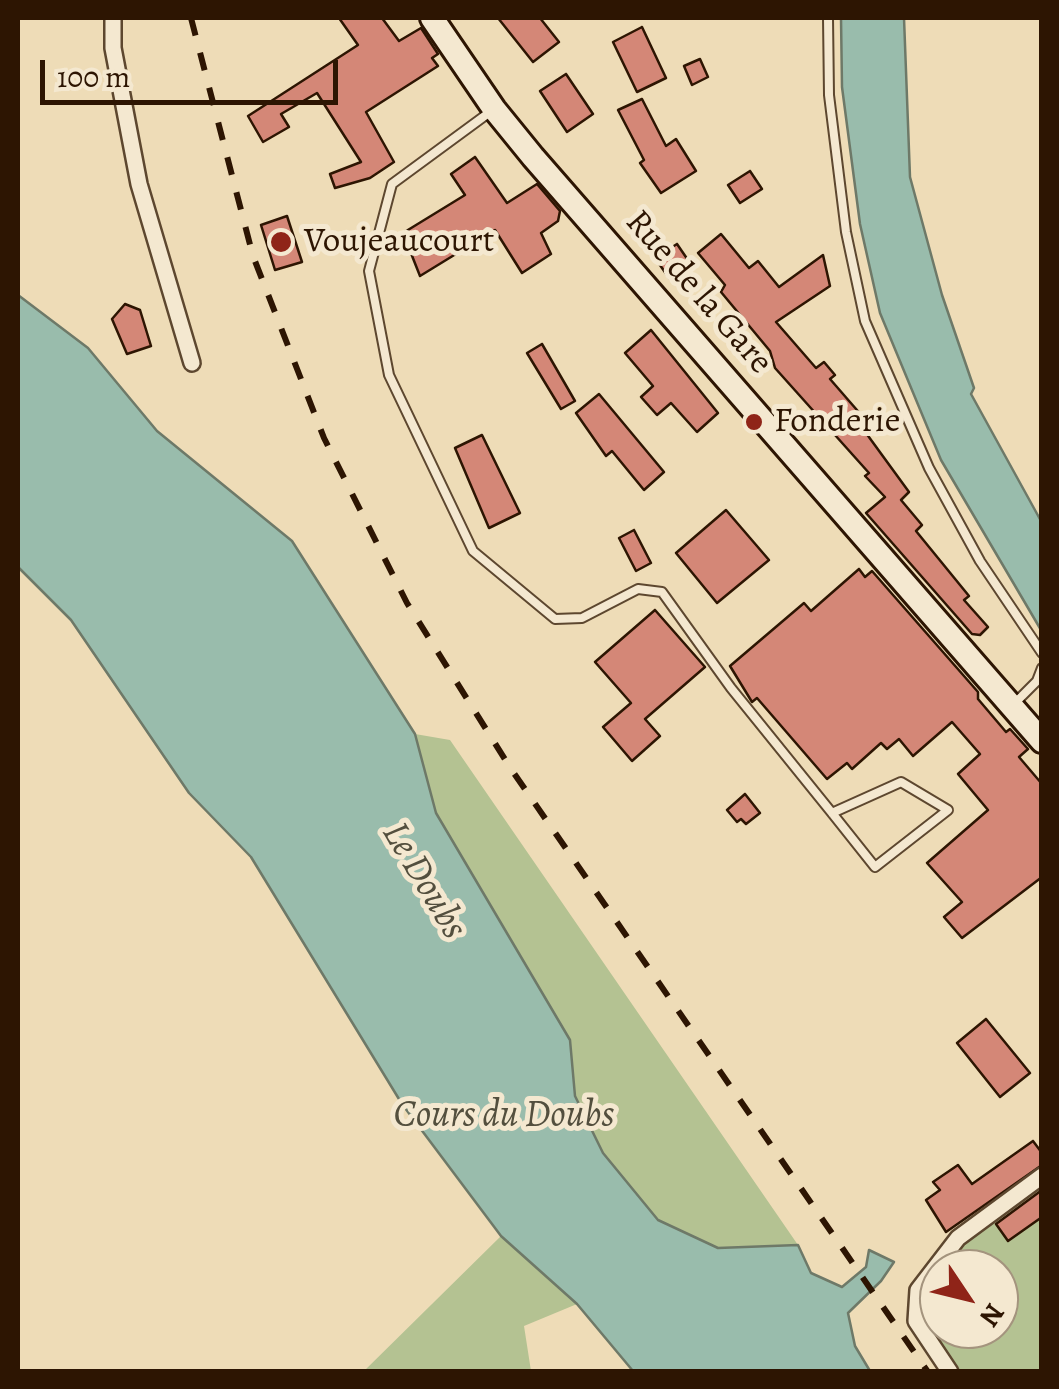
<!DOCTYPE html>
<style>
body{margin:0}
#map{position:relative;width:1059px;height:1389px;overflow:hidden;background:#eedcb7;font-family:Alegreya,serif}
canvas{display:block}
.frame{position:absolute;inset:0;border:20px solid #2d1502;pointer-events:none}
.north{position:absolute;left:919px;top:1249px;width:100px;height:100px;box-sizing:border-box;background:#f4e8d0;border:2px solid #a4947e;border-radius:50%;rotate:125deg;font-size:28px;font-weight:700;line-height:40px;text-align:center;color:#2d1502}
.north::after{content:'';display:block;margin:auto;width:35px;height:45px;background:#8f2418;clip-path:polygon(50% 0,100% 100%,50% 72%,0 100%)}
.scale{position:absolute;left:40px;top:60px;width:298px;height:45px;box-sizing:border-box;border:5px solid #2d1502;border-top:0;padding-left:12px;font-size:30px;line-height:35px;white-space:nowrap;color:#2d1502;-webkit-text-stroke:8px #f4e8d0;paint-order:stroke}
</style>
<div id="map">
<canvas width="1059" height="1389"></canvas>
<div class="frame"></div>
<div class="north">N</div>
<div class="scale">100 m</div>
</div>
<script>
const ctx = document.querySelector('canvas').getContext('2d');
ctx.lineJoin = 'round';
function fillPath(path, color) {
  ctx.fillStyle = color;
  ctx.fill(path, 'evenodd');
}
function toPath(rows) {
  const path = new Path2D();
  for (const r of rows) {
    path.moveTo(r[0], r[1]);
    for (let i = 2; i < r.length; i += 2) path.lineTo(r[i], r[i + 1]);
  }
  return path;
}
function strokePath(path, color, width, dash) {
  ctx.strokeStyle = color;
  ctx.lineWidth = width;
  ctx.lineCap = dash ? 'butt' : 'round';
  ctx.setLineDash(dash || []);
  ctx.stroke(path);
}
function label(font, color, halo, rows, align = 'center') {
  ctx.font = font + ' Alegreya,serif';
  ctx.lineWidth = 10;
  ctx.setLineDash([]);
  ctx.textBaseline = 'middle';
  ctx.strokeStyle = halo;
  ctx.fillStyle = color;
  for (const [text, x, y, turn = 0] of rows) {
    ctx.save();
    ctx.translate(x, y);
    ctx.rotate((+turn || 0) * Math.PI / 180);
    ctx.textAlign = isNaN(turn) ? turn : align;
    if (halo) ctx.strokeText(text, 0, 0);
    ctx.fillText(text, 0, 0);
    ctx.restore();
  }
}
const green = toPath([
 [415,734,450,740,798,1245,718,1248,658,1220,603,1153,575,1096,570,1040,436,813],
 [1041,1188,1041,1371,955,1371,921,1315,931,1286,939,1276,939,1329,999,1329,999,1269,944,1269,964,1245],
 [501,1236,577,1304,524,1326,531,1371,363,1372]
]);
const water = toPath([
 [841,18,904,18,910,177,942,295,974,388,971,394,1041,521,1041,630,941,460,880,313,860,224,842,87,841,18],
 [18,295,88,348,157,431,292,541,415,734,436,813,570,1040,575,1096,603,1153,658,1220,718,1248,798,1245,811,1273,842,1287,866,1267,869,1250,894,1262,881,1281,848,1313,855,1346,870,1371,633,1371,577,1304,501,1236,402,1104,251,857,189,793,71,620,18,567,18,295]
]);
const building = toPath([
 [339,18,382,18,399,41,421,28,438,54,432,58,438,66,366,112,394,162,370,178,335,188,330,174,361,162,317,93,281,114,289,127,263,142,248,116,358,45,339,18],
 [498,18,540,18,559,42,533,62,498,18],
 [642,27,666,78,637,92,613,42,642,27],
 [700,59,708,77,692,85,684,66,700,59],
 [566,74,593,114,567,132,540,91,566,74],
 [642,99,666,146,676,139,696,171,661,193,640,163,644,160,618,110,642,99],
 [475,157,507,203,537,184,560,211,558,221,541,233,551,254,522,273,495,230,420,276,403,233,465,195,451,174,475,157],
 [750,171,762,189,740,203,728,185,750,171],
 [287,216,302,262,275,270,261,225,287,216],
 [721,234,749,268,758,261,779,287,823,255,830,286,776,322,816,368,824,362,835,375,830,379,863,417,860,419,869,430,866,433,909,492,901,500,922,525,916,531,969,596,964,600,988,627,980,635,972,634,866,513,885,497,865,476,869,473,775,368,770,351,721,292,725,285,698,253,721,234],
 [677,244,690,263,669,278,655,258,677,244],
 [125,304,140,310,151,346,127,354,112,319,125,304],
 [651,330,718,413,697,432,671,403,657,415,641,397,653,386,625,353,651,330],
 [542,344,575,401,561,409,527,353,542,344],
 [599,394,664,472,644,490,612,451,606,456,576,413,599,394],
 [482,435,520,513,489,528,455,448,482,435],
 [726,510,769,560,717,603,676,553,726,510],
 [634,530,651,563,636,571,619,538,634,530],
 [859,569,865,577,872,571,978,692,978,699,1006,732,1010,729,1028,749,1019,757,1042,784,1042,877,962,938,944,917,962,902,927,863,988,810,958,774,980,754,952,722,913,756,899,739,887,749,881,743,852,769,847,763,827,779,757,698,752,702,730,666,804,603,811,611,859,569],
 [655,610,705,667,645,719,660,736,632,761,603,727,631,703,595,662,655,610],
 [745,794,760,813,746,824,741,819,737,822,727,810,745,794],
 [986,1019,1030,1073,1000,1097,957,1043,986,1019],
 [1033,1141,1042,1153,1042,1165,946,1232,926,1200,940,1190,933,1182,958,1165,972,1184,1033,1141],
 [1042,1190,1042,1217,1008,1241,996,1224,1042,1190]
]);
const lane = toPath([
 [828,18,829,95,846,232,865,321,929,468,980,561,1042,653],
 [490,112,392,184,369,271,389,375,473,551,555,619,582,618,638,589,662,592,731,688,832,813,875,867,948,810,901,782,832,813],
 [1015,703,1037,681,1042,668]
]);
const street = toPath([
 [113,18,113,48,139,184,192,363],
 [950,1372,916,1321,918,1290,958,1238,1042,1176]
]);
const secondary = toPath([
 [432,18,494,109,533,157,1042,741]
]);
const rail = toPath([
 [191,18,253,256,324,438,407,603,511,769,928,1372]
]);
const markers = [
 [281,242,12,"#8f2418"],
 [754,422,10,"#8f2418"]
];
const poiNames = [
 ["Voujeaucourt",304,242],
 ["Fonderie",774,422]
];
const streetNames = [
 ["Rue de la Gare",698,293,49]
];
const waterNames = [
 ["Le Doubs",423,881,59],
 ["Cours du Doubs",504,1117]
];
fillPath(green, '#b4c292');
fillPath(water, '#99bcac');
strokePath(water, '#6e7968', 2.5);
fillPath(building, '#d48777');
strokePath(building, '#2d1502', 2.5);
strokePath(lane, '#5d472f', 12);
strokePath(street, '#5d472f', 20);
strokePath(secondary, '#2d1502', 28);
strokePath(lane, '#f4e8d0', 8);
strokePath(street, '#f4e8d0', 15);
strokePath(secondary, '#f4e8d0', 22);
strokePath(rail, '#2d1502', 6, [18, 18]);
for (const [x, y, r, color] of markers) {
  const dot = new Path2D();
  dot.arc(x, y, r, 0, 2 * Math.PI);
  ctx.fillStyle = color;
  ctx.fill(dot);
  strokePath(dot, '#f4e8d0', 4);
}
label('35px', '#2d1502', '#f4e8d0', poiNames, 'left');
label('35px', '#2d1502', '#f4e8d0', streetNames);
label('italic 38px', '#534f3e', '#f4e8d0', waterNames);
</script>
